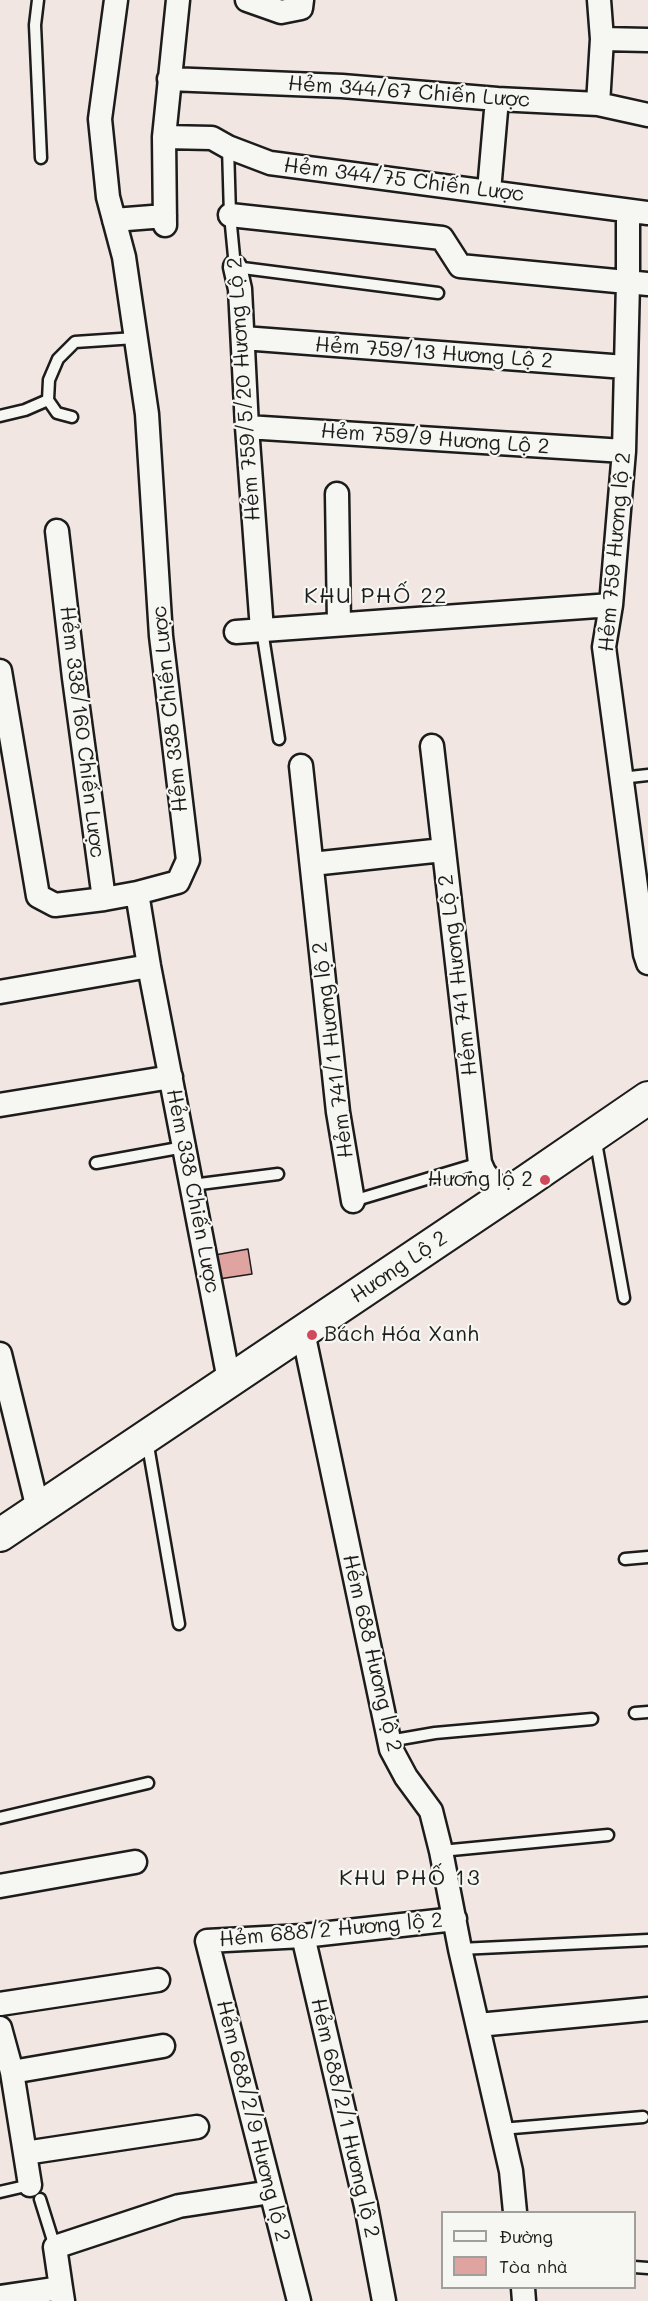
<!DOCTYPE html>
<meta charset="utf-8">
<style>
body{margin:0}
#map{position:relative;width:648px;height:2301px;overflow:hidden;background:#f1e6e2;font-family:Mali,sans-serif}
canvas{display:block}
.legend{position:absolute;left:441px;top:2211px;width:195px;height:78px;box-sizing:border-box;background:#f6f6f2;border:2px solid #9f9f9c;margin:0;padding:8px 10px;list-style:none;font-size:18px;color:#1c1c1c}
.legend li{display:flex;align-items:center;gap:12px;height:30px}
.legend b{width:30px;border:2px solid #9f9f9c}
</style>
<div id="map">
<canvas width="648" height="2301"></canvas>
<ul class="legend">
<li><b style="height:8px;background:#f6f6f2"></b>Đường</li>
<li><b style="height:16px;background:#dfa4a0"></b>Tòa nhà</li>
</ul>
</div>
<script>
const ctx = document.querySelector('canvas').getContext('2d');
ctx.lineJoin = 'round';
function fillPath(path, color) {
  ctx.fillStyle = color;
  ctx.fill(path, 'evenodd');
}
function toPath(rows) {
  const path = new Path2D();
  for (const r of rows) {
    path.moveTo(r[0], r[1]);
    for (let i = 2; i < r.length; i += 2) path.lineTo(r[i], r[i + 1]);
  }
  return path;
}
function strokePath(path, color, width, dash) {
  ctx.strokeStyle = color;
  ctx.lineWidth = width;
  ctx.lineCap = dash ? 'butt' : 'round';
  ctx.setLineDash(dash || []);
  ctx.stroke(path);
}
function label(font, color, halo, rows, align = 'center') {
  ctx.font = font + ' Mali,sans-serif';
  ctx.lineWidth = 4.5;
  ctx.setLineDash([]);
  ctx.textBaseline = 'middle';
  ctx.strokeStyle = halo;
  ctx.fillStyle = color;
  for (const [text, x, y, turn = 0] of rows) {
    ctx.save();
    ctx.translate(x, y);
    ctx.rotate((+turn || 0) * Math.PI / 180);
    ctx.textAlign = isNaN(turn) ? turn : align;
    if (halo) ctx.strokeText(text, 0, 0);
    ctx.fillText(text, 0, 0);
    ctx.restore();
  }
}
const building = toPath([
 [248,1249,252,1274,219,1279,215,1255,248,1249]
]);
const lane = toPath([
 [38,0,35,25,41,158],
 [228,147,230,215,235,267,438,293],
 [0,416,25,410,48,400],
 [72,417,57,413,48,400,49,380,58,359,75,342,135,338],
 [262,630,279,739],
 [621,778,648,775],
 [595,1137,624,1298],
 [96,1163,184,1147],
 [192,1185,278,1174],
 [353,1201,480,1163],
 [147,1440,179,1624],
 [625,1559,648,1557],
 [635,1713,648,1712],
 [389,1741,435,1733,592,1719],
 [0,1818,148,1783],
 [441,1851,608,1835],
 [460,1949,648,1940],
 [501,2129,643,2117],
 [0,2192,30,2185],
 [40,2199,55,2247],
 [634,2267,648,2268]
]);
const street = toPath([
 [116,0,100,119,108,197,124,257,147,414,161,636,188,860,178,882,137,893,149,966,229,1380],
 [247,0,281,12,301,8,302,0],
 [602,39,648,40],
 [169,79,342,86,497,99,598,104,648,115],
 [598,104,602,39,599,0],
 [164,137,212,138,228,147,270,163,648,213],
 [489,191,497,99],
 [628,211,628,282,624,451,611,605,604,647,645,954,648,963],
 [230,215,442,238,460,266,648,284],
 [114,220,165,216],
 [165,225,164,137,178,0],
 [235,267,240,289,247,427,262,630],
 [243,338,625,367],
 [247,427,624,451],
 [337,494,339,624],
 [57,531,74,678,104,899,137,893],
 [236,632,611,605],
 [0,671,38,896,55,905,104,899],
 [432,746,480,1163,484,1172,504,1197],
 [301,766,338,1112,353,1201],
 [312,864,443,850],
 [0,992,149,966],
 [0,1105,171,1077],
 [303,1332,391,1749,406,1777,431,1811,441,1851,460,1949,511,2171,515,2212],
 [0,1354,38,1509],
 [0,1886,135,1862],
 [303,1936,366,2206,384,2301],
 [0,2004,158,1980],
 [478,2025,648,2009],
 [0,2028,12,2072,30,2185],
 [12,2072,163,2046],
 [25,2153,197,2127],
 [61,2288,55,2247,179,2206,271,2192],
 [523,2288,524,2301],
 [0,2297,61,2288,63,2301],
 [299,2301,207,1941,303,1936,455,1919]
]);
const secondary = toPath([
 [0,1535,527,1181,648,1098]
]);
const markers = [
 [545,1180,6,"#d1495b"],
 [312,1335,6,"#d1495b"]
];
const streetNames = [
 ["Hẻm 344/67 Chiến Lược",409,92,4],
 ["Hẻm 344/75 Chiến Lược",404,180,7],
 ["Hẻm 759/13 Hương Lộ 2",434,353,4],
 ["Hẻm 759/5/20 Hương Lộ 2",244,389,-94],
 ["Hẻm 759/9 Hương Lộ 2",435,439,4],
 ["Hẻm 759 Hương lộ 2",615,552,-85],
 ["Hẻm 338 Chiến Lược",170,709,-96],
 ["Hẻm 338/160 Chiến Lược",82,732,83],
 ["Hẻm 741 Hương Lộ 2",458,975,-97],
 ["Hẻm 741/1 Hương lộ 2",333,1050,-97],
 ["Hẻm 338 Chiến Lược",193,1191,79],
 ["Hương Lộ 2",399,1267,-34],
 ["Hẻm 688 Hương lộ 2",372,1653,77],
 ["Hẻm 688/2 Hương lộ 2",331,1930,-5],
 ["Hẻm 688/2/1 Hương lộ 2",345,2118,77],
 ["Hẻm 688/2/9 Hương lộ 2",253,2121,76]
];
const poiNames = [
 ["Hương lộ 2",533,1180],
 ["Bách Hóa Xanh",324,1335,"left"]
];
const neighbourhoodNames = [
 ["KHU PHỐ 22",376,596],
 ["KHU PHỐ 13",410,1878]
];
fillPath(building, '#dfa4a0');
strokePath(building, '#1c1c1c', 1.5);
strokePath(lane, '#1c1c1c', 15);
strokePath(street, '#1c1c1c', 27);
strokePath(secondary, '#1c1c1c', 36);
strokePath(lane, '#f6f6f2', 10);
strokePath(street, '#f6f6f2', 22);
strokePath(secondary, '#f6f6f2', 32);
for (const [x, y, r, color] of markers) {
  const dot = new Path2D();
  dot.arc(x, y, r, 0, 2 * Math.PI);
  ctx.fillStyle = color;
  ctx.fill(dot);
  strokePath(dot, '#f6f6f2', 2);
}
label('21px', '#1c1c1c', '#f6f6f2', streetNames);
label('21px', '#1c1c1c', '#f6f6f2', poiNames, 'right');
ctx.letterSpacing = '1.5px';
label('22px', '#1c1c1c', '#f6f6f2', neighbourhoodNames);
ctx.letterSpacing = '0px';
</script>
